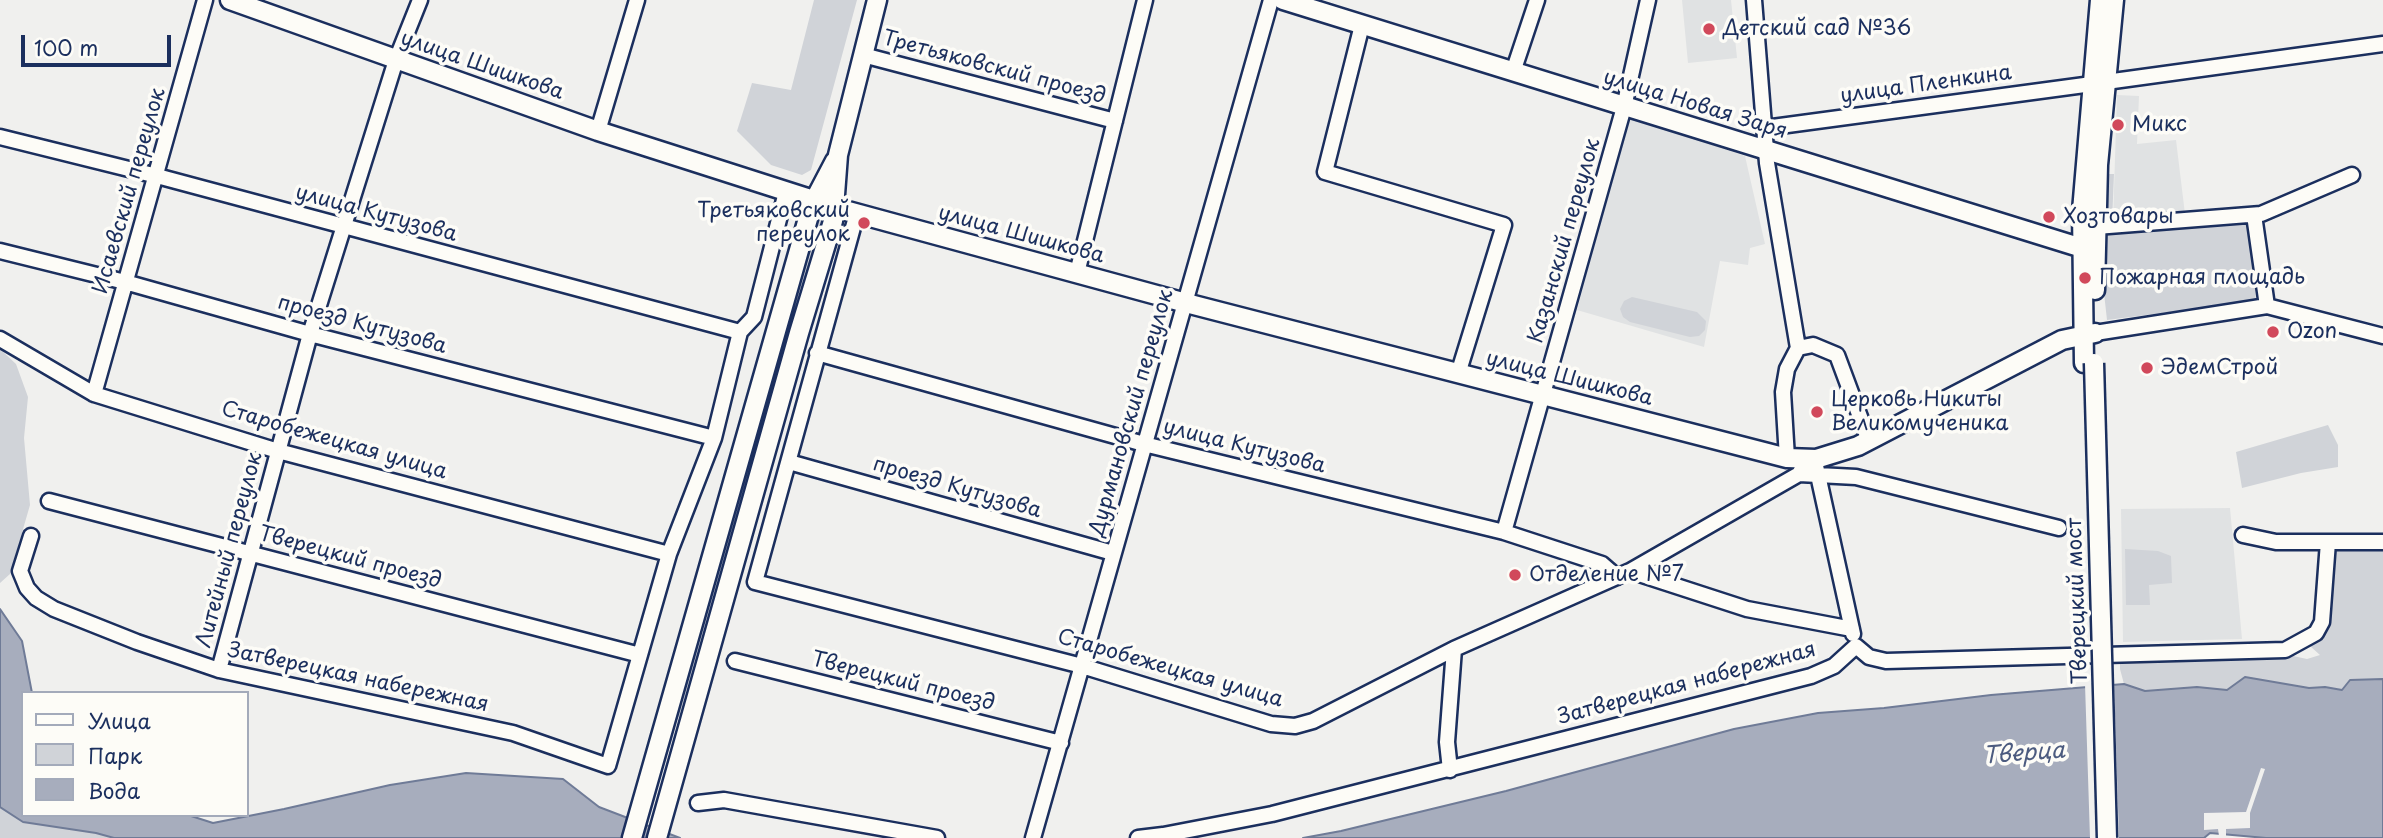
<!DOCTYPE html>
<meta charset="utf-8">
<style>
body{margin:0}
#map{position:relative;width:2383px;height:838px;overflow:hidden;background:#f0f0ee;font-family:"Playpen Sans",sans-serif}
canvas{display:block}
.legend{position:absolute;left:21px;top:691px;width:228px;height:126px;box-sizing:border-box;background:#fdfcf7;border:2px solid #a3aaba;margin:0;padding:9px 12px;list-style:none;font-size:21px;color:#1b2f5e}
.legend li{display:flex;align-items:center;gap:14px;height:35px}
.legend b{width:35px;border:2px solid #a3aaba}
.scale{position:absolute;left:21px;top:35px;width:150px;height:32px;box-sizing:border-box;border:4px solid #1b2f5e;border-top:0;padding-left:9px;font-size:21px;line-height:24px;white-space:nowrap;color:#1b2f5e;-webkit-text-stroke:5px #fdfcf7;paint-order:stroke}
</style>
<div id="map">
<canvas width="2383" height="838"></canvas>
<ul class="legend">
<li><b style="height:9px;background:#fdfcf7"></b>Улица</li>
<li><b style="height:19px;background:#d0d3d8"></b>Парк</li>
<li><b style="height:19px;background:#a7adbd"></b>Вода</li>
</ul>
<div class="scale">100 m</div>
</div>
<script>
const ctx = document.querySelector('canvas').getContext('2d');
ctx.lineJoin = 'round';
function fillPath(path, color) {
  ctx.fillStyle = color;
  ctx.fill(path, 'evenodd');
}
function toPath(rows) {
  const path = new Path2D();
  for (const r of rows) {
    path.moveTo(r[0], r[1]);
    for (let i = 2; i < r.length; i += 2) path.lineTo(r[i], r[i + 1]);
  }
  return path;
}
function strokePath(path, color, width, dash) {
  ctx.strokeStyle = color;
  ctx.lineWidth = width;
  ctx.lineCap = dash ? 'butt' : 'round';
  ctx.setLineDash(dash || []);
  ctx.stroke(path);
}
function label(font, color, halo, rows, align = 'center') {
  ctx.font = font + ' "Playpen Sans",sans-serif';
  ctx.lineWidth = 7;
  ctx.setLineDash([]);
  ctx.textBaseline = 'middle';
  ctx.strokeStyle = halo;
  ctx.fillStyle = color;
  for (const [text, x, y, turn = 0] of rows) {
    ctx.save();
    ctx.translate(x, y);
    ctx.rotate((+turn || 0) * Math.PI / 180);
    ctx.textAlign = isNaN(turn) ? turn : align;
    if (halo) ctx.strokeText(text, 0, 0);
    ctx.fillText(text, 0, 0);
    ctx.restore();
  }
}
const built = toPath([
 [1682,0,1731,0,1737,58,1688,63],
 [2117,95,2139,96,2137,144,2176,140,2185,214,2113,222],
 [1629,116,1745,156,1765,244,1750,248,1748,265,1720,261,1704,347,1577,310],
 [2230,508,2242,639,2123,642,2121,509]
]);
const green = toPath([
 [814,0,857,0,811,170,802,175,771,165,737,131,752,83,791,90],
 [2107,174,2114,174,2112,222,2106,222],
 [815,217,826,221,679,717,672,716],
 [2249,221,2256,301,2107,320,2103,284,2105,233],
 [1632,297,1697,312,1706,321,1705,330,1699,336,1690,337,1630,322,1623,317,1620,309,1624,301],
 [0,349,16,364,28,397,24,438,30,505,10,574,0,583],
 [2328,425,2338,445,2338,467,2301,473,2242,488,2236,452],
 [2330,547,2383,548,2383,679,2350,680,2343,690,2325,687,2309,688,2246,677,2227,690,2197,687,2145,691,2124,684,2120,669,2120,659,2284,654,2307,659,2320,655,2310,646,2309,641,2319,635],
 [2125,549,2158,551,2171,556,2172,583,2149,585,2150,605,2126,605],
 [0,807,23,822,96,833,114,838,0,838]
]);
const water = toPath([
 [0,609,22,641,32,693,23,693,23,815,188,815,213,823,284,809,390,785,466,773,563,779,599,807,680,838,114,838,96,833,23,822,0,807,0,609],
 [2245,677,2309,688,2325,687,2342,690,2350,680,2383,679,2383,838,2266,838,2210,833,2204,838,1303,838,1341,831,1506,791,1734,729,1818,713,1884,708,1991,695,2124,684,2145,691,2197,687,2227,690,2245,677]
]);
const pier = toPath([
 [2114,682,2119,838,2090,838,2085,684],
 [2261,768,2265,769,2250,813,2250,828,2226,829,2226,837,2219,836,2218,829,2204,830,2204,813,2246,812]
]);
const minor = toPath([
 [1754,0,1767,163,1798,348,1787,369,1783,392,1787,458],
 [1362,25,1325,172,1504,225,1458,374],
 [863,55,1115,121],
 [1513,72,1537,0],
 [2106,82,2383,44],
 [1765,128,2092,84],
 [598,131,637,0],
 [0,137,157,176,740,332],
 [857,213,755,582,1082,666,1271,724,1295,726,1313,721,1454,649,1630,571,1799,474,1807,459],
 [2254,215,2267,306],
 [2096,227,2261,214,2352,175],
 [0,251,125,282,310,334,714,438],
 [1077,273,1145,0],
 [2095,333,2267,306,2383,336],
 [0,339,94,394,278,451,669,554],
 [1798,348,1813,345,1837,355,1869,441],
 [817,353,1144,444,1504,532,1602,564,1617,577],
 [94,394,205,0],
 [789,462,1113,553],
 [1816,466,1853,634],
 [1799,474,1856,477,2059,528],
 [49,501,640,655],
 [1504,532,1624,107,1648,0],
 [2243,535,2276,542,2383,542],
 [31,536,20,571,27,588,36,598,54,609,137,642,219,670,513,733,608,766,669,554,714,438,740,332,754,317,786,192],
 [1630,571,1747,609,1852,629],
 [1856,646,1869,657,1886,661,2285,650,2316,633,2322,622,2328,542],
 [735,661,1061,743],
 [219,670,310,334,396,60,420,0],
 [1450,770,1447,742,1454,649],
 [698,803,724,800,937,838],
 [1033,838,1271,0],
 [1138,838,1163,835,1272,814,1811,676,1834,666,1856,646]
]);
const major = toPath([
 [230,0,598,131,848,211,1186,303,1787,458,1816,459,1858,446,2062,340,2095,333],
 [1283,0,2095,252],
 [2095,290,2098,165,2114,0],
 [2084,363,2082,211,2100,0],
 [632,838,809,215,814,201,835,161],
 [657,838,799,333,833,221,838,155,877,0]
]);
const majorBridge = toPath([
 [2094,363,2107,838]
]);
const markers = [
 [1709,29,7,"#d1495b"],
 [2118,125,7,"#d1495b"],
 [2049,217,7,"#d1495b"],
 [864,223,7,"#d1495b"],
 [2085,278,7,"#d1495b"],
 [2273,332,7,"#d1495b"],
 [2147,368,7,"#d1495b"],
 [1817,412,7,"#d1495b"],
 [1515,575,7,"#d1495b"]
];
const poiNames = [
 ["Детский сад №36",1723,29],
 ["Микс",2132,125],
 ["Третьяковский",850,211,"right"],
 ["переулок",850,235,"right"],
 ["Хозтовары",2063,217],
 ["Пожарная площадь",2099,278],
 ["Ozon",2287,332],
 ["ЭдемСтрой",2161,368],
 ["Церковь Никиты",1831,400],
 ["Великомученика",1831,424],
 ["Отделение №7",1529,575]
];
const streetNames = [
 ["улица Шишкова",482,66,19],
 ["Третьяковский проезд",994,68,15],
 ["улица Пленкина",1926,85,-8],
 ["улица Новая Заря",1695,105,17],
 ["Исаевский переулок",130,191,-74],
 ["улица Кутузова",376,214,15],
 ["улица Шишкова",1021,235,15],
 ["Казанский переулок",1565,241,-74],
 ["проезд Кутузова",362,325,15],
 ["улица Шишкова",1569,379,14],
 ["Дурмановский переулок",1132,413,-74],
 ["Старобежецкая улица",334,441,16],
 ["улица Кутузова",1244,447,14],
 ["проезд Кутузова",957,488,16],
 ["Литейный переулок",230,550,-75],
 ["Тверецкий проезд",350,558,15],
 ["Тверецкий мост",2078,601,-92],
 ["Старобежецкая улица",1170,669,16],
 ["Затверецкая набережная",358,678,12],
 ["Тверецкий проезд",903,682,14],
 ["Затверецкая набережная",1687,684,-15]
];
const waterNames = [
 ["Тверца",2024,754,-4]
];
fillPath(built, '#e0e2e3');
fillPath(green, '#d0d3d8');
fillPath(water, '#a7adbd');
strokePath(water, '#6f7b97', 2);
fillPath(pier, '#f0f0ee');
strokePath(minor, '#1b2f5e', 19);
strokePath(major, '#1b2f5e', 23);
strokePath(minor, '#fdfcf7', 14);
strokePath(major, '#fdfcf7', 18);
strokePath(majorBridge, '#1b2f5e', 23, []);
strokePath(majorBridge, '#fdfcf7', 18);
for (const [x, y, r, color] of markers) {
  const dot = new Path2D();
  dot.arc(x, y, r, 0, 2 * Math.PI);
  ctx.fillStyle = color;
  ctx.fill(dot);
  strokePath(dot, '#fdfcf7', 2.5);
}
label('21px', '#1b2f5e', '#fdfcf7', poiNames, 'left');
label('21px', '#1b2f5e', '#fdfcf7', streetNames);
label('italic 23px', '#4c5b7f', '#fdfcf7', waterNames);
</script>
